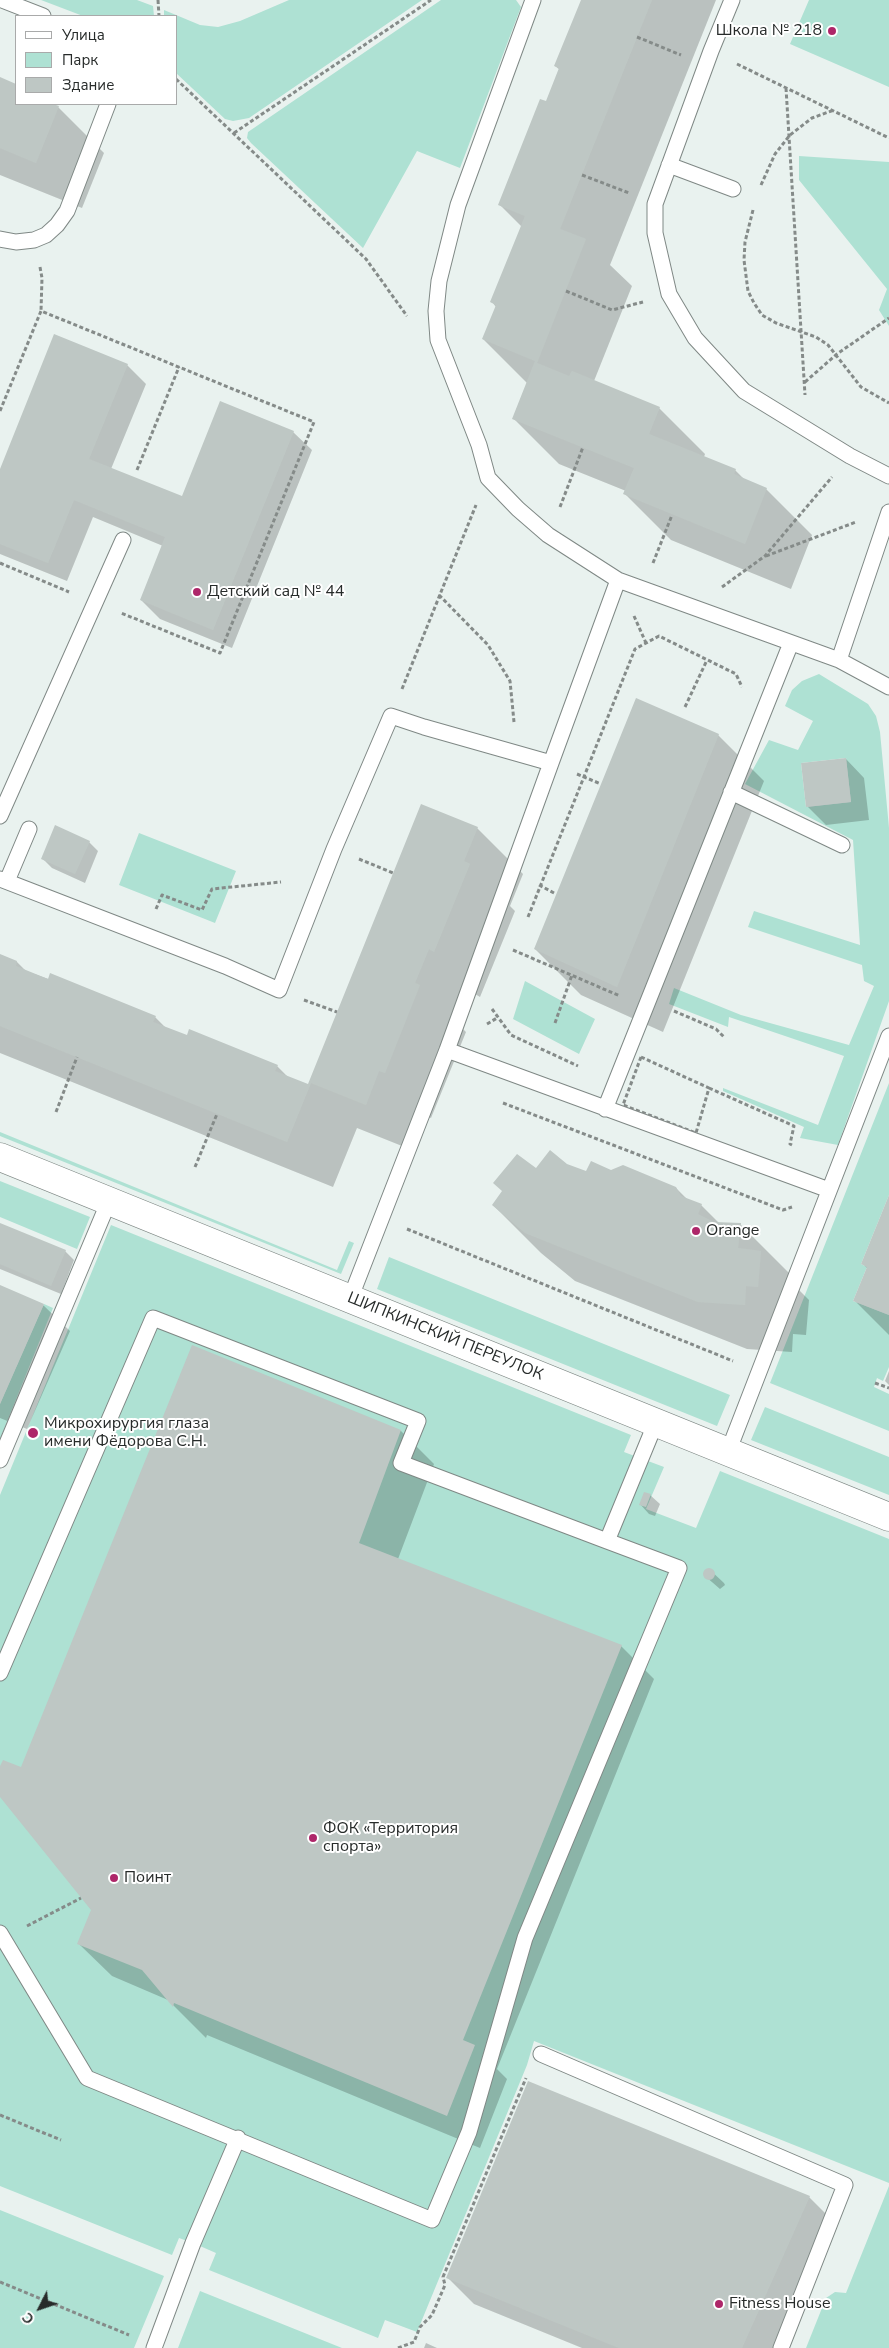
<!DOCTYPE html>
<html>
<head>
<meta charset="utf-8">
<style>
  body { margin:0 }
  #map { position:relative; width:889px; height:2348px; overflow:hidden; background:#e9f2ef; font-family:"Nunito Sans",sans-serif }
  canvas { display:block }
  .legend { position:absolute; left:15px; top:15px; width:162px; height:90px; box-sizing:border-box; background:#fff; border:1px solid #a9aaaa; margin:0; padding:6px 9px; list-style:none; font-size:15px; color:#272b2a }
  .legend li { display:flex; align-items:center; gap:10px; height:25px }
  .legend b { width:25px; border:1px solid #a9aaaa }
  .north { position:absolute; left:15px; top:2283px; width:50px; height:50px; -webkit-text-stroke:4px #fff; paint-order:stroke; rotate:229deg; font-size:14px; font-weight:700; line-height:20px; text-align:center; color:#272b2a }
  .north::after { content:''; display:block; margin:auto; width:18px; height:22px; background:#272b2a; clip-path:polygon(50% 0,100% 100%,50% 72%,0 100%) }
</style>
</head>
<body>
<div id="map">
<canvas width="889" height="2348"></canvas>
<ul class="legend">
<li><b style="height:6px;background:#fff"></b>Улица</li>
<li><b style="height:14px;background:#aee1d3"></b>Парк</li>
<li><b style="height:14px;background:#bec7c4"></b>Здание</li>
</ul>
<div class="north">С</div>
</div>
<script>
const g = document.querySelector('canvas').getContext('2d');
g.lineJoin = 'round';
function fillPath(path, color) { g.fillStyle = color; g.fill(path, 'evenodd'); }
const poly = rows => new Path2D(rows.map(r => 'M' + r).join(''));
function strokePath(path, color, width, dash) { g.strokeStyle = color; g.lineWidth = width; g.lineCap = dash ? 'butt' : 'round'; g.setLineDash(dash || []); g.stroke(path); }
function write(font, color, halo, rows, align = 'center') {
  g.font = font + ' "Nunito Sans",sans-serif'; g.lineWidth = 4; g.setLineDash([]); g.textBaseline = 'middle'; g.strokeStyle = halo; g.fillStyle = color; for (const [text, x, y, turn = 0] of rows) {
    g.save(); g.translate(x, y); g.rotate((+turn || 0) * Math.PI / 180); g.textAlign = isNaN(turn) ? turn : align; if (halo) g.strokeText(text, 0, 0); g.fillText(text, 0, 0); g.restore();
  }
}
fillPath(poly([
  [41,0,137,0,153,6,154,16,83,16],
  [289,0,422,0,249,118,233,121,225,119,176,73,176,16,164,16,164,10,200,25,218,27,240,21],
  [441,0,516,0,521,7,460,168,417,151,363,248,251,143,247,138,248,132],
  [809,0,889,0,889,87,790,44],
  [799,156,889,162,889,326,879,310,887,289,799,180],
  [819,674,868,704,876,716,880,732,889,828,889,1001,838,1145,800,1138,804,1127,723,1091,723,1088,818,1125,844,1056,729,1017,728,1027,669,1004,674,988,741,1015,849,1045,874,986,864,981,862,965,748,927,754,911,860,945,853,840,745,784,769,740,798,750,813,721,785,706,792,690,802,681],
  [846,758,851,802,806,807,801,763],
  [139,833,236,871,215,923,119,885],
  [525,981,595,1019,579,1054,513,1019],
  [889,1083,889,1195,861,1264,867,1267,853,1301,889,1315,889,1367,883,1381,877,1378,874,1387,889,1394,889,1431,770,1383],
  [0,1132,337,1270,349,1241,354,1243,341,1274,0,1136],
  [0,1181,90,1217,77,1249,0,1217],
  [111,1225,631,1435,624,1452,664,1467,646,1509,696,1528,720,1471,889,1539,889,2183,534,2041,527,2065,417,2332,385,2320,378,2338,209,2270,216,2253,193,2243,179,2238,172,2255,0,2186,0,1495],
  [389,1257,730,1395,717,1426,377,1289],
  [44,1304,53,1308,0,1439,0,1404],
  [765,1407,889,1457,889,1495,751,1440],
  [889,2186,889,2348,806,2348,826,2298,835,2292,846,2293],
  [0,2210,164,2276,134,2348,0,2348],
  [200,2291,342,2348,178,2348]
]), '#aee1d3');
fillPath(poly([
  [582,0,716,0,610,265,632,286,594,381,659,408,705,454,704,457,735,470,746,481,766,489,812,535,791,589,671,540,625,494,626,491,559,464,513,418,527,383,483,339,496,307,492,302,522,227,499,204,547,103,560,70,555,66],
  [0,78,16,85,16,104,50,104,58,107,104,153,82,208,0,175],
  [127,365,146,384,111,469,183,498,293,432,312,450,232,648,160,619,141,600,163,546,93,517,67,581,0,554,0,472],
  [718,735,764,781,663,1032,581,995,535,949],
  [846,759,864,778,869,820,826,825,807,806],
  [477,828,523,874,510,906,515,911,480,997,475,994,461,1027,466,1032,431,1118,426,1116,412,1150,357,1128,333,1187,0,1053,0,955,17,962,26,971,155,1017,167,1029,277,1066,289,1078,308,1086],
  [89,842,98,851,85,883,52,868,42,858],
  [566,1165,587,1173,611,1172,676,1188,688,1200,701,1205,719,1223,740,1224,789,1273,788,1279,809,1300,806,1335,793,1334,792,1352,747,1349,575,1281,541,1253,493,1205,536,1170],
  [889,1198,889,1335,855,1301,868,1269,863,1264],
  [0,1228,65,1251,74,1260,61,1294,0,1269],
  [0,1286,43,1305,70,1331,27,1429,0,1418],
  [192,1347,401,1431,434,1464,398,1559,621,1646,654,1679,497,2069,507,2079,480,2148,207,2035,206,2038,168,2000,112,1976,79,1944,92,1910,0,1795,0,1770,22,1769],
  [889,1371,889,1385,885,1381],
  [650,1495,660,1504,655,1516,649,1514,640,1504],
  [709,1569,724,1583,725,1585,720,1589,705,1576,704,1573],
  [809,2197,836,2224,781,2348,582,2348,474,2304,448,2278],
  [426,2343,437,2348,424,2348]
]), '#0003');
fillPath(poly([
  [581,0,652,0,560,229,586,239,537,363,569,376,572,371,660,407,649,434,736,469,734,474,767,488,745,544,623,494,634,468,512,419,535,361,482,339,496,305,490,302,525,216,498,205,540,99,546,101,559,68,554,66],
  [0,77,16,84,16,104,53,104,59,106,36,163,0,148],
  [54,334,128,364,89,459,182,496,220,401,294,431,213,630,140,600,165,537,74,500,48,563,0,544,0,469],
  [636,698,719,734,617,987,534,949],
  [846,758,851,802,806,807,801,763],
  [421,804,478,827,464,861,470,864,434,952,429,949,415,983,420,985,385,1073,379,1071,366,1105,311,1083,287,1142,0,1026,0,954,17,961,16,966,48,979,50,973,156,1016,153,1022,187,1035,189,1029,278,1065,275,1071,308,1084],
  [55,825,90,841,75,874,41,859],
  [550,1150,567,1164,586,1171,591,1161,611,1170,623,1165,676,1187,681,1196,702,1204,698,1214,714,1222,741,1223,738,1248,761,1251,758,1287,746,1286,745,1305,698,1302,525,1233,492,1205,502,1191,493,1183,517,1154,536,1168],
  [889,1195,889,1315,853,1301,867,1267,861,1264],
  [0,1223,66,1250,51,1286,0,1264],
  [0,1285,44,1304,0,1404],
  [192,1345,401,1430,359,1543,622,1645,463,2040,475,2045,447,2116,174,2003,173,2007,142,1970,77,1944,91,1910,0,1797,0,1766,3,1760,21,1767],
  [644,1492,651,1494,646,1507,639,1505],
  '703 1574a6 6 0 1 1 12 0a6 6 0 1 1-12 0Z',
  [528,2081,810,2196,742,2348,619,2348,446,2278]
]), '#bec7c4');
const lane = poly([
  [2,0,43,16],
  [533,0,458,205,439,281,436,311,438,340,479,445,488,478,518,509,548,535,618,580],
  [732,0,711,51,655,204,655,233,669,294,695,338,744,391,850,456,889,476],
  [669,165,733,189],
  [0,239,16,242,34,240,46,235,57,225,67,211,108,104],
  [839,660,889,512],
  [551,763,618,580,839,660,889,687],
  [731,792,842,845],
  [0,816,123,540],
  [0,879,225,966,279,990,334,849,391,716,424,727,551,763,447,1050,350,1299],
  [7,881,29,829],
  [447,1050,829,1190],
  [605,1109,791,643],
  [728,1452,889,1036],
  [0,1460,109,1201],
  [0,1673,153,1318,418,1421,401,1463,607,1541],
  [0,1933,87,2078,432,2220,469,2132,525,1938,679,1568,607,1541,656,1422],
  [541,2054,845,2185,781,2348],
  [154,2348,193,2243,238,2138]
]);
const street = poly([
  [0,1157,889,1517]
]);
strokePath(lane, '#7f8885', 17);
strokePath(street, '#7f8885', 29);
strokePath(poly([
  [158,0,159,16],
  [637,37,681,55],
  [737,64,889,138],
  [176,79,366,259,407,316],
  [786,88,805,395],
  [234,133,431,0],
  [582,175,629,193],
  [761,185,775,154,790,135,812,118,834,110],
  [753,210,745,242,744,260,748,291,754,303,762,315,776,323,816,337,828,345,861,387,889,403],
  [40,267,42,278,41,311],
  [566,291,612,310,643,302],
  [805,382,837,354,889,318],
  [0,411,41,311,314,422,220,653,121,613],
  [137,470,179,367],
  [560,507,583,447],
  [766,556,856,522],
  [0,563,69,592],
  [653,563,672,515],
  [722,587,765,556,832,477],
  [439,595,488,645,510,681,514,722],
  [634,616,646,643],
  [402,689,476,505],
  [685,707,707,660],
  [577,774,601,784],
  [359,859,393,873],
  [539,885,556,894],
  [156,909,162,895,202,910,212,889,281,882],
  [528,917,635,649,659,636,736,674,742,687],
  [513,950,620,996],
  [304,1000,337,1012],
  [492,1009,511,1035,578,1066],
  [674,1011,716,1029,724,1037],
  [555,1023,572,975],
  [487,1024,497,1018],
  [641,1057,709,1088,696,1133,623,1105,641,1057],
  [709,1088,794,1126,790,1144,792,1145],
  [503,1103,783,1210,792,1207],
  [56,1112,77,1057],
  [195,1167,217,1114],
  [407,1229,733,1361],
  [875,1383,889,1388],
  [27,1926,81,1898],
  [0,2115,61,2140],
  [0,2282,129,2335],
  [398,2348,414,2342,420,2327,432,2315,445,2285,443,2277,526,2078]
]), '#858b89', 3, [4, 2.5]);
strokePath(lane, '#fff', 15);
strokePath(street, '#fff', 28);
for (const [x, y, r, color] of [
  [832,31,5,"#ae2669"],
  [197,592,5,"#ae2669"],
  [696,1231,5,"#ae2669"],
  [33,1433,6,"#ae2669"],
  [313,1838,5,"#ae2669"],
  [114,1878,5,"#ae2669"],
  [719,2304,5,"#ae2669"]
]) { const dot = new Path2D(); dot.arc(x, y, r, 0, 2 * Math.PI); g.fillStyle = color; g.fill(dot); strokePath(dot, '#fff', 2); }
write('16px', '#272b2a', '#fff', [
  ["Школа № 218",822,31,"right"],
  ["Детский сад № 44",207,592],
  ["Orange",706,1231],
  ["Микрохирургия глаза",44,1424],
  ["имени Фёдорова С.Н.",44,1442],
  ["ФОК «Территория",323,1829],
  ["спорта»",323,1847],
  ["Поинт",124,1878],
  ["Fitness House",729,2304]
], 'left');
write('16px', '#272b2a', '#fff', [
  ["ШИПКИНСКИЙ ПЕРЕУЛОК",445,1337,22]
]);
</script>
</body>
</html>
